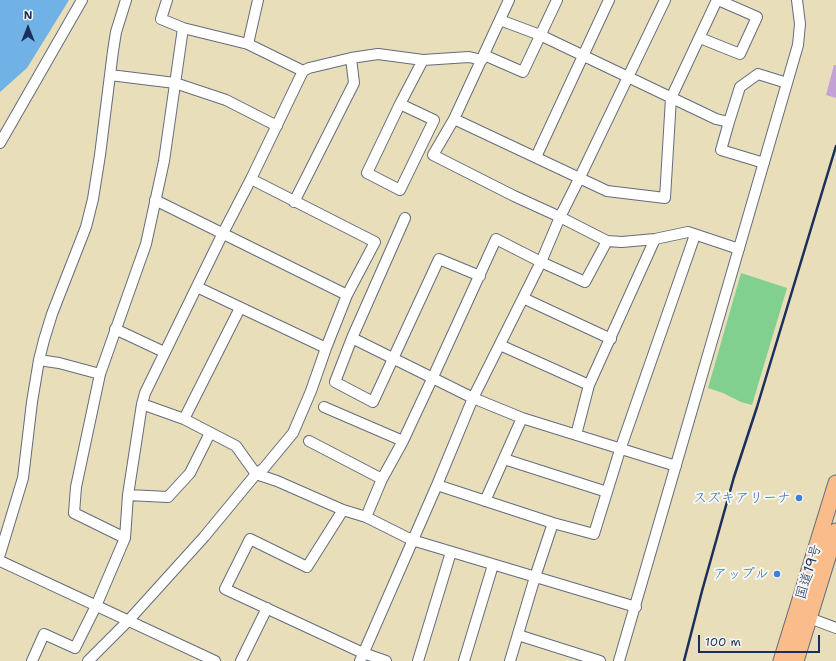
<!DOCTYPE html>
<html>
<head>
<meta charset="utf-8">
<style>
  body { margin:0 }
  #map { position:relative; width:836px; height:661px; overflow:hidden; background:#e8deb9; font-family:"Shantell Sans",sans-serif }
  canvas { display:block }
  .north { position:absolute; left:8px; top:8px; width:40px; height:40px; -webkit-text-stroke:3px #f6f6f2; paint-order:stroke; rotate:0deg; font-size:11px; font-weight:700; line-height:16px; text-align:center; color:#1b2f5e }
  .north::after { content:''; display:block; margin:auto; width:14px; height:18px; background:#1b2f5e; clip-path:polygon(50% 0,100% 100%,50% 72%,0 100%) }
  .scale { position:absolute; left:698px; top:635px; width:122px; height:18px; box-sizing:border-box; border:2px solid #1b2f5e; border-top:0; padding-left:5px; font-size:12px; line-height:14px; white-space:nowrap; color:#1b2f5e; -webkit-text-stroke:3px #f6f6f2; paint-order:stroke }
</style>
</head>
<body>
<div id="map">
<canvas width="836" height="661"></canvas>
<div class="north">N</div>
<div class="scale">100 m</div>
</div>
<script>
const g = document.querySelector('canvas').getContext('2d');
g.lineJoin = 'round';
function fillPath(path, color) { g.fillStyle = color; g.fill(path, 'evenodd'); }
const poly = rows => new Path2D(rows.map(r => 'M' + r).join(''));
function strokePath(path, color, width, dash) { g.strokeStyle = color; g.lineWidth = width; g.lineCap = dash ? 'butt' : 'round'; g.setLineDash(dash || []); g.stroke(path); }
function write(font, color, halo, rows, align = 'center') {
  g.font = font + ' "Shantell Sans","Klee One",sans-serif'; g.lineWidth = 4; g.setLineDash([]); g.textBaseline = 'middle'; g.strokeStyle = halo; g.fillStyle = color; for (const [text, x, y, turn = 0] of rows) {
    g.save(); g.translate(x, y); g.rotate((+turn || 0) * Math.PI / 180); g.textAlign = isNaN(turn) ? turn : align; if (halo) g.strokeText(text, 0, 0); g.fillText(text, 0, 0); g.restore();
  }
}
fillPath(poly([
  [741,273,787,288,752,405,741,402,723,393,708,388]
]), '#82d08f');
fillPath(poly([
  [0,0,69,0,27,68,0,92]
]), '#70b2e5');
fillPath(poly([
  [834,65,836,65,836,98,826,95]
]), '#c3a2d8');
const minor = poly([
  [167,0,161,19,183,28,248,44,303,71],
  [509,0,454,119,433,155,514,196,560,217,607,241,622,242,655,239,688,232,739,249],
  [500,20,540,35,716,119,729,122],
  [700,38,740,54,757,17,718,0],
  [248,44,258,0],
  [484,55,523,72,557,0],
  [110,75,175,83,226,100,277,126],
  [400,104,434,120,400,190,367,173,400,104,423,60],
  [454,119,607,191,665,198,671,98,717,0],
  [0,143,82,0],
  [536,157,609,0],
  [764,163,721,150,729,122,740,87,758,74,787,83],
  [155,200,347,295],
  [294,202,354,83,351,58],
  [405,218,352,338,335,382,373,402,439,259,480,276],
  [197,287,326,348],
  [523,298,611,339],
  [115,329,164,352],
  [352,338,473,398,522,418,676,466],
  [500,345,589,385],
  [39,360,59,363,100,374],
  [142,404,184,419,236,446,256,474,277,481,343,510,366,517,412,540,636,607],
  [324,407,403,441],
  [184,419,240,308],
  [576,435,589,385,655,239],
  [309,441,382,479],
  [504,459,607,492],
  [437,485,553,523,594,534,620,450,695,235],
  [128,495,168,497,190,473,210,433],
  [485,501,522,418],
  [343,510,307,567,250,539,225,589,363,653,386,661],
  [366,517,382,479,403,441,433,377,496,239,541,262,585,282,607,241],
  [125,538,74,513,76,487,100,374,146,244,164,161,183,28],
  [0,554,23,478,32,402,39,360,44,340,52,314,86,227,93,199,100,155,113,51,116,32,126,0],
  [0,561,215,661],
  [804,616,836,628],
  [518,635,600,661],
  [32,661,44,634,75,648,96,606,125,538,128,495,142,404,145,393,223,233,251,179,303,71,309,68,351,58,378,54,423,60,469,57,482,60],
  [88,661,128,621,204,537,256,474,264,468,293,433,311,391,326,348,347,295,375,242,251,179],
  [241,661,267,608],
  [360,661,437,485,473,398,541,262,560,217,580,177,665,0],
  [418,661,451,552],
  [464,661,493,565],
  [510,661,535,577,553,523],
  [619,661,787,83,798,45,800,24,797,0]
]);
const highway = poly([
  [781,661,836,483],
  [796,661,836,531]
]);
strokePath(minor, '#636c7e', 12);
strokePath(highway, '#636c7e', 17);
strokePath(minor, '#fff', 10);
strokePath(highway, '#f9bc8a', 15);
strokePath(poly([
  [684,661,702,591,734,477,757,407,836,146]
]), '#1b2f5e', 2.5);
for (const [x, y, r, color] of [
  [799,498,4,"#3f7fe0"],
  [777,574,4,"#3f7fe0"]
]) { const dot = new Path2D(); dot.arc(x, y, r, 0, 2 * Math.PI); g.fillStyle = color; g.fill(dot); strokePath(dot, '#f6f6f2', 1.5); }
write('14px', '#366cbe', '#f6f6f2', [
  ["スズキアリーナ",791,498],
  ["アップル",769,574]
], 'right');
write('14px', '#1b2f5e', '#f6f6f2', [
  ["国道19号",809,572,-73]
]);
</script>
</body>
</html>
